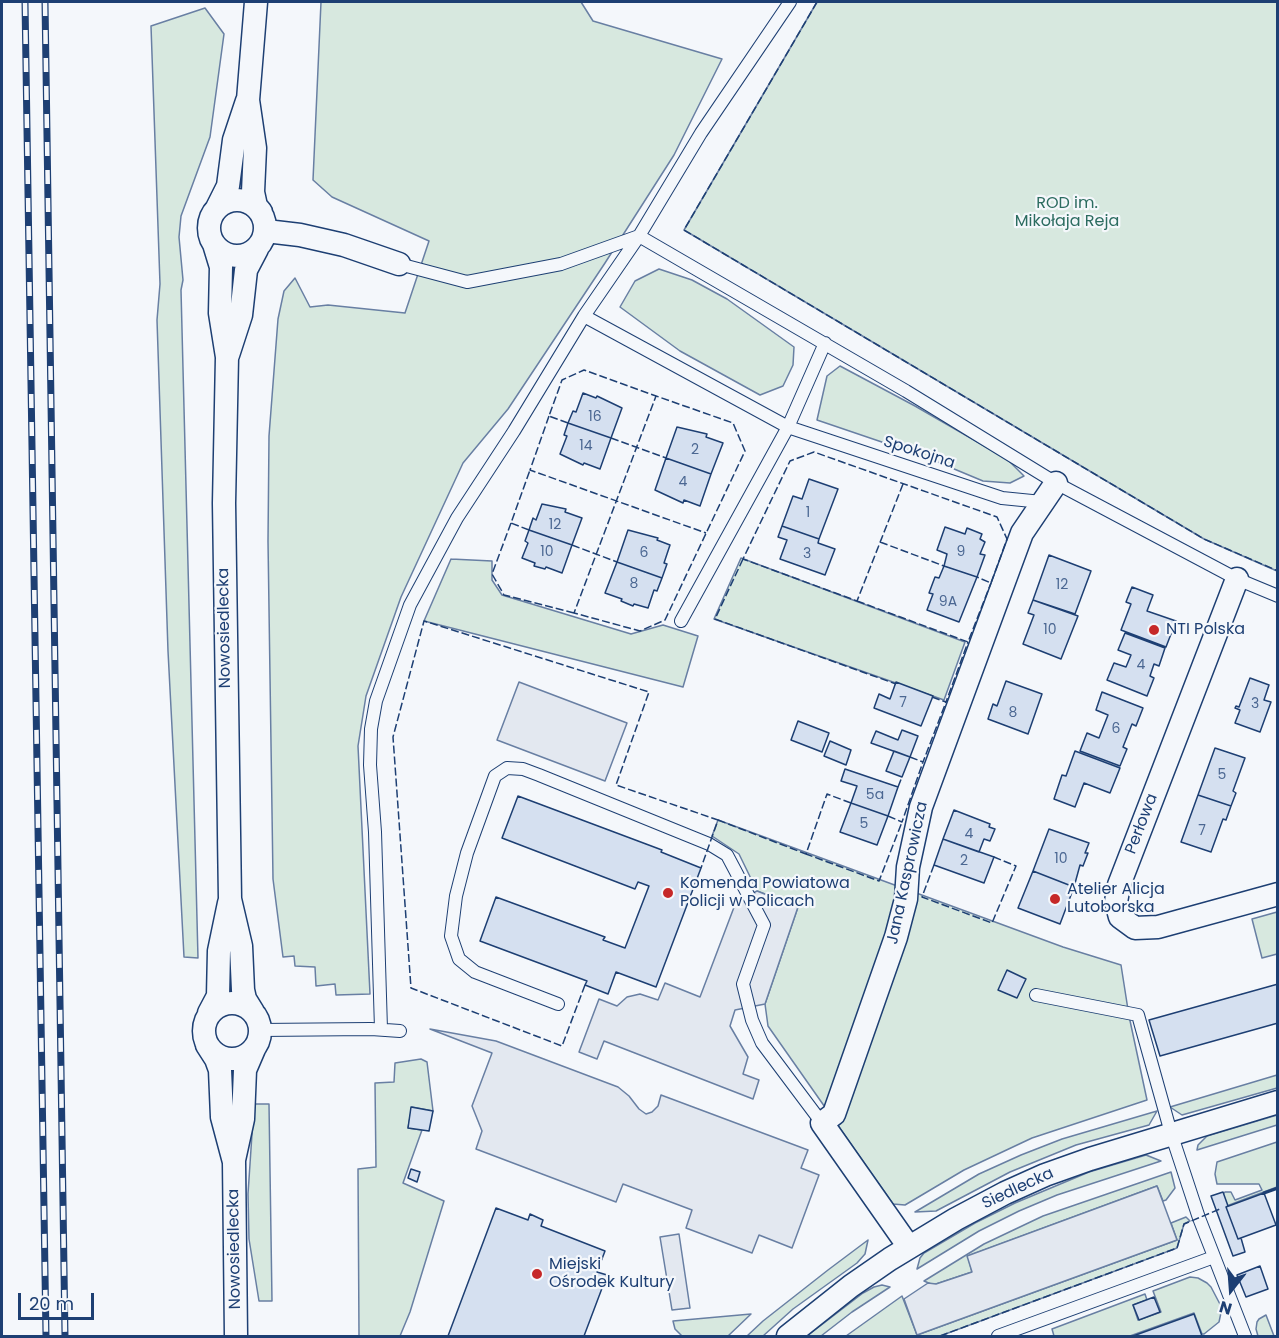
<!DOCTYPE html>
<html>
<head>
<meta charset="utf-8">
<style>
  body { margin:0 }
  #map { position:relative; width:1279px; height:1338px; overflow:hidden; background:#f4f7fb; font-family:Poppins,sans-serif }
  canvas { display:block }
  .frame { position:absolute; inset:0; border:3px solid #1d3f73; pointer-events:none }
  .north { position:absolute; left:1201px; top:1260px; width:60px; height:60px; -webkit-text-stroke:4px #f4f7fb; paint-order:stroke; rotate:197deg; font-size:16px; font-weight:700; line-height:24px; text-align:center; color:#1d3f73 }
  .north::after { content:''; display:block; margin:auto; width:21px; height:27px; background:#1d3f73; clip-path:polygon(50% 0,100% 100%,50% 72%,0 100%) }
  .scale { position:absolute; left:18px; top:1293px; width:76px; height:27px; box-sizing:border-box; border:3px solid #1d3f73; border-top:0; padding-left:8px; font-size:18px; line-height:21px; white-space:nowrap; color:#1d3f73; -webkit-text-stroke:4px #f4f7fb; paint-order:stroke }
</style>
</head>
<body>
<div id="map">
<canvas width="1279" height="1338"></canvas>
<div class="frame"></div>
<div class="north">N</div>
<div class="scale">20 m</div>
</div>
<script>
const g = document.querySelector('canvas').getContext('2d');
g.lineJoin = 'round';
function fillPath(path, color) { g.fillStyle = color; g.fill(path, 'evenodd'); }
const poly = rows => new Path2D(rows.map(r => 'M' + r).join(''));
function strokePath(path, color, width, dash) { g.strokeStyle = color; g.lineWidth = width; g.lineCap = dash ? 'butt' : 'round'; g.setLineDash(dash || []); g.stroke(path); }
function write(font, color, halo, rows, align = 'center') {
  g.font = font + ' Poppins,sans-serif'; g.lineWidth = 4.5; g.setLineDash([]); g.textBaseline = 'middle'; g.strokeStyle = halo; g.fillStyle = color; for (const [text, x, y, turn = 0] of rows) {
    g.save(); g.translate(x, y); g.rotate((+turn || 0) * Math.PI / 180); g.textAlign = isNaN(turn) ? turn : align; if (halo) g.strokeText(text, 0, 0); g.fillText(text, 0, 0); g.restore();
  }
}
const green = poly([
  [321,2,581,2,593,21,722,59,674,155,605,263,508,409,463,463,401,597,366,696,358,746,370,994,336,995,335,984,316,986,315,967,295,966,294,956,283,957,273,879,268,541,269,436,278,319,284,291,295,278,310,307,328,305,405,313,429,241,332,197,313,180,321,2],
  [817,2,1277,2,1277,571,1204,539,684,230,817,2],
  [205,8,224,34,210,137,181,216,179,237,183,280,181,290,198,958,184,957,168,651,157,320,160,284,151,26,205,8],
  [659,269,692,280,727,299,794,347,793,365,783,386,760,395,680,351,620,307,635,281,659,269],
  [840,366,915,406,1007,459,1024,476,1010,483,983,481,923,456,817,420,827,376,840,366],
  [741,558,965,642,944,700,714,619,741,558],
  [451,559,492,561,492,580,502,595,631,634,663,625,698,636,683,687,424,621,451,559],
  [718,820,1063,947,1121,965,1129,1016,1147,1100,1032,1138,964,1170,905,1205,893,1204,768,1026,765,1004,798,907,757,891,739,854,712,836,718,820],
  [1277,912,1277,954,1262,958,1252,919,1277,912],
  [421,1059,427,1062,433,1111,412,1107,408,1128,422,1130,403,1183,444,1201,410,1312,400,1336,359,1336,358,1169,376,1167,375,1083,394,1082,395,1063,421,1059],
  [1277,1075,1277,1088,1182,1115,1170,1107,1277,1075],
  [254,1104,269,1104,272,1301,259,1301,249,1239,248,1194,254,1104],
  [1157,1111,1149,1125,1076,1145,1010,1172,936,1211,915,1212,979,1174,1021,1155,1062,1139,1157,1111],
  [1277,1115,1277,1125,1197,1150,1198,1145,1207,1136,1277,1115],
  [1277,1142,1277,1187,1224,1207,1223,1194,1225,1192,1231,1192,1235,1200,1262,1190,1259,1184,1217,1184,1215,1174,1217,1162,1277,1142],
  [1146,1155,1161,1161,1057,1195,1019,1211,979,1231,917,1269,920,1258,924,1253,975,1223,1015,1203,1089,1172,1146,1155],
  [1171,1172,1175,1188,1166,1200,1163,1201,1157,1186,968,1256,972,1272,936,1284,931,1284,924,1281,984,1244,1043,1216,1171,1172],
  [1186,1217,1190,1221,1184,1224,1177,1248,940,1336,846,1336,902,1296,917,1335,1177,1240,1171,1223,1186,1217],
  [868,1240,865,1254,857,1263,793,1309,763,1336,747,1336,763,1321,828,1270,868,1240],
  [1190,1277,1198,1278,1207,1283,1211,1287,1222,1308,1219,1322,1204,1334,1202,1334,1194,1313,1130,1336,1054,1336,1052,1329,1145,1294,1147,1300,1133,1305,1138,1320,1161,1312,1153,1291,1190,1277],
  [882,1285,890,1287,852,1312,821,1336,807,1336,863,1293,874,1287,882,1285],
  [751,1314,728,1336,682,1336,675,1329,673,1321,751,1314],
  [1266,1315,1274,1336,1258,1336,1256,1329,1257,1322,1259,1319,1266,1315]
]);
fillPath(green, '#d7e8df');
strokePath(green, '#687fa3', 1.5);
const parking = poly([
  [519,682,627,723,605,781,497,740,519,682],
  [757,891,798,907,765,1004,735,1010,730,1026,748,1057,743,1074,759,1080,753,1099,604,1041,597,1059,579,1052,599,999,617,1006,627,997,640,994,658,1000,665,983,700,997,736,902,757,891],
  [430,1029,496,1041,618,1087,629,1096,639,1109,646,1114,652,1112,658,1106,661,1095,808,1150,801,1168,819,1175,792,1248,759,1235,752,1253,686,1228,692,1210,623,1184,616,1202,476,1149,482,1131,472,1106,492,1053,430,1029],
  [1157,1186,1177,1240,917,1335,904,1299,928,1283,936,1284,972,1272,967,1256,1157,1186],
  [679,1234,690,1308,672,1310,660,1237,679,1234]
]);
fillPath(parking, '#e3e8f0');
strokePath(parking, '#687fa3', 1.5);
const building = poly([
  [583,393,596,398,597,396,622,408,611,438,568,423,573,411,576,412,583,393],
  [568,423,611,438,600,469,584,463,583,465,560,454,567,436,564,435,568,423],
  [677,427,707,434,706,437,723,443,711,474,666,458,677,427],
  [666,458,711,474,700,506,684,500,683,503,655,490,666,458],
  [809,479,838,489,819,539,782,526,793,496,802,499,809,479],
  [542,504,566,509,565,512,582,518,572,545,529,530,533,518,536,520,542,504],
  [782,526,819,539,818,543,835,549,825,575,780,559,787,540,778,537,782,526],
  [945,527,965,534,967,528,982,534,980,539,985,542,980,554,985,555,977,577,944,566,947,554,937,550,945,527],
  [529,530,572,545,562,573,546,567,545,569,534,566,535,563,522,558,528,543,525,541,529,530],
  [628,530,658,538,657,540,670,545,664,563,667,564,662,578,617,562,628,530],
  [1049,555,1091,571,1075,614,1033,600,1049,555],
  [617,562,662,578,657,591,654,590,648,608,634,604,633,606,621,601,622,599,605,593,617,562],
  [944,566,977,577,959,622,927,610,933,594,929,593,935,577,939,578,944,566],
  [1132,587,1153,595,1147,611,1176,621,1166,647,1121,630,1131,604,1126,602,1132,587],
  [1033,600,1078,616,1061,659,1023,644,1034,615,1028,613,1033,600],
  [1125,633,1165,648,1159,666,1154,664,1150,676,1154,678,1147,696,1107,680,1114,663,1126,667,1131,655,1118,650,1125,633],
  [1250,678,1269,685,1264,700,1271,702,1260,732,1235,723,1240,710,1235,708,1236,706,1239,707,1250,678],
  [1006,681,1042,694,1028,734,988,719,993,704,997,706,1006,681],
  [896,682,933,696,921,726,874,708,879,694,890,699,896,682],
  [1102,692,1143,708,1136,726,1132,724,1123,747,1127,749,1120,766,1080,751,1087,733,1099,738,1108,715,1096,710,1102,692],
  [798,721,829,733,822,752,791,740,798,721],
  [902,730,918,736,910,757,871,743,876,731,898,740,902,730],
  [830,741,851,750,846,765,824,756,830,741],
  [1215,748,1245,758,1233,791,1236,793,1231,806,1198,795,1215,748],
  [894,751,910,757,902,777,886,771,894,751],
  [1075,751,1120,768,1110,793,1084,783,1075,807,1054,799,1062,775,1066,776,1075,751],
  [845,769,898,787,888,816,851,803,857,786,841,781,845,769],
  [1198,795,1231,806,1226,820,1223,819,1211,852,1181,842,1198,795],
  [518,796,662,850,661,852,701,868,656,987,616,972,608,994,585,985,587,981,480,941,496,897,605,937,603,940,625,948,649,886,638,882,635,889,502,838,518,796],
  [851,803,888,816,877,845,840,832,851,803],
  [954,810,990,824,989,827,995,829,990,841,984,839,979,852,943,839,954,810],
  [1049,829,1089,843,1085,853,1088,853,1083,866,1080,865,1074,887,1033,871,1049,829],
  [943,839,994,857,984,883,934,865,943,839],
  [1033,871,1074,887,1060,924,1018,908,1033,871],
  [1007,970,1026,979,1017,998,998,990,1007,970],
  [1278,984,1278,1023,1160,1056,1149,1020,1278,984],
  [411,1107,433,1111,429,1131,408,1128,411,1107],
  [411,1169,420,1172,417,1182,408,1178,411,1169],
  [1223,1192,1228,1206,1226,1207,1238,1239,1241,1238,1245,1252,1233,1256,1211,1196,1223,1192],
  [1264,1193,1276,1225,1238,1239,1226,1207,1264,1193],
  [496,1208,528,1220,530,1214,543,1220,541,1226,605,1251,597,1272,607,1275,584,1336,448,1336,496,1208],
  [1260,1266,1268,1289,1246,1297,1237,1275,1260,1266],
  [1154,1297,1160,1312,1139,1320,1133,1305,1154,1297],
  [1194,1314,1202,1336,1133,1336,1194,1314]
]);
fillPath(building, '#d5e0f0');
strokePath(building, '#1d3f73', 1.5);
const service = poly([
  [399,264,467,282,561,264,639,236,906,391,1056,483,1237,579,1278,596],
  [584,316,788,427,1002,498,1042,502],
  [681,621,788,427,825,343],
  [1036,995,1138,1015,1171,1133,1199,1218,1245,1336],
  [558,1004,475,972,459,959,451,936,456,896,467,853,495,776,507,768,523,769,539,775,709,844,727,855,764,925,743,984,752,1020,762,1043,822,1123],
  [381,1029,375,832,370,765,371,729,376,701,410,605,457,518,514,431,584,316,639,236,701,133,790,2],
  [260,1030,371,1029,400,1031],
  [998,1336,1214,1257]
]);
const minor = poly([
  [256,2,248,100,255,148,253,192,256,206,261,212],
  '209 228a28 28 0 1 1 56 0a28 28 0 1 1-56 0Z',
  [217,208,228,186,234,140,247,101],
  [266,231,300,235,344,245,399,264],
  [214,244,221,267,220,313,227,357,224,503,230,899,241,946,243,990,245,999,253,1012],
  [228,355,241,315,246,270,257,249],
  [1237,579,1119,885,1116,902,1120,917,1135,928,1158,927,1278,894],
  '204 1031a28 28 0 1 1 56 0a28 28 0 1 1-56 0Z',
  [209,1013,218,996,219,951,229,903],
  [207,1045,216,1059,220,1070,222,1117,234,1162,236,1336],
  [234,1160,243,1119,245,1070,254,1049],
  [909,1247,822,1123,834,1114,896,937,906,899,908,867,921,807,1022,533,1056,483],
  [788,1336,851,1286,890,1259,956,1219,1005,1193,1045,1175,1090,1159,1278,1102]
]);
strokePath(service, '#1d3f73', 14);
strokePath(minor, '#1d3f73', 25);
strokePath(service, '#f4f7fb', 12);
strokePath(minor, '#f4f7fb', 22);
const rail = poly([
  [25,2,46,1336],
  [45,2,65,1336]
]);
strokePath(rail, '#1d3f73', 7);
strokePath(rail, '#f4f7fb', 4.5, [14]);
strokePath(poly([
  [817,2,684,230,1204,539,1278,571],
  [549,416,530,470,706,533],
  [568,423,549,416,562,380,584,370,656,396,733,423,745,451,665,620,640,631,574,613,656,396],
  [611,438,666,458],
  [903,484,857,601,743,559,790,461,814,452,997,517,1007,539,991,583,977,577],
  [511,523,492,574,504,595,574,613],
  [529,530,511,523,530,470],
  [880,542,944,566],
  [572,545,617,562],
  [743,559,715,619,896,684],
  [857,601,968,642,991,583],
  [932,697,946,702,968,642],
  [910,757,923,762,946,702],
  [898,787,902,777],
  [851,803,827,794,806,854,879,881,902,822],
  [888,816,902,822,923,762],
  [718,820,806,854],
  [934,865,922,897,992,923,1016,866,994,857],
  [585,985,562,1046,411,988,393,737,424,621,649,692,616,785,718,820,701,868],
  [940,1336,1177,1248,1184,1224,1220,1209]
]), '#1d3f73', 1.5, [8, 3]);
strokePath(poly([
  [1264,1193,1278,1188]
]), '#1d3f73', 3);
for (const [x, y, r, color] of [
  [1154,630,6,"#c62828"],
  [668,893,6,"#c62828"],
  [1055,899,6,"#c62828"],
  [537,1274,6,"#c62828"]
]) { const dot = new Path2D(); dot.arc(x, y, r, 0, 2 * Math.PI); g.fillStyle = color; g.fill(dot); strokePath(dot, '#f4f7fb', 2); }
write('14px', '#4b6792', null, [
  ["16",595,417],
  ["14",586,446],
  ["2",695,450],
  ["4",683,482],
  ["1",808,513],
  ["12",555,525],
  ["10",547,552],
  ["9",961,552],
  ["6",644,553],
  ["3",807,554],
  ["8",634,584],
  ["12",1062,585],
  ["9A",948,602],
  ["10",1050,630],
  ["4",1141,665],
  ["7",903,703],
  ["3",1255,704],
  ["8",1013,713],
  ["6",1116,729],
  ["5",1222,775],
  ["5a",875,795],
  ["5",864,824],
  ["7",1202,831],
  ["4",969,834],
  ["10",1061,859],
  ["2",964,861]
]);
write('16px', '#2c6c60', '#f4f7fb', [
  ["ROD im.",1067,204],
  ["Mikołaja Reja",1067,222]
]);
write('16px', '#1d3f73', '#f4f7fb', [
  ["Spokojna",919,453,18],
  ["Nowosiedlecka",225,628,-91],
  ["Perłowa",1142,824,-69],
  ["Jana Kasprowicza",908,873,-78],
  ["Siedlecka",1018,1189,-25],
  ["Nowosiedlecka",235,1249,-91]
]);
write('16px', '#1d3f73', '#f4f7fb', [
  ["NTI Polska",1166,630],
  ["Komenda Powiatowa",680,884],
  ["Policji w Policach",680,902],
  ["Atelier Alicja",1067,890],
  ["Lutoborska",1067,908],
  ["Miejski",549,1265],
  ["Ośrodek Kultury",549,1283]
], 'left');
</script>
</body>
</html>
